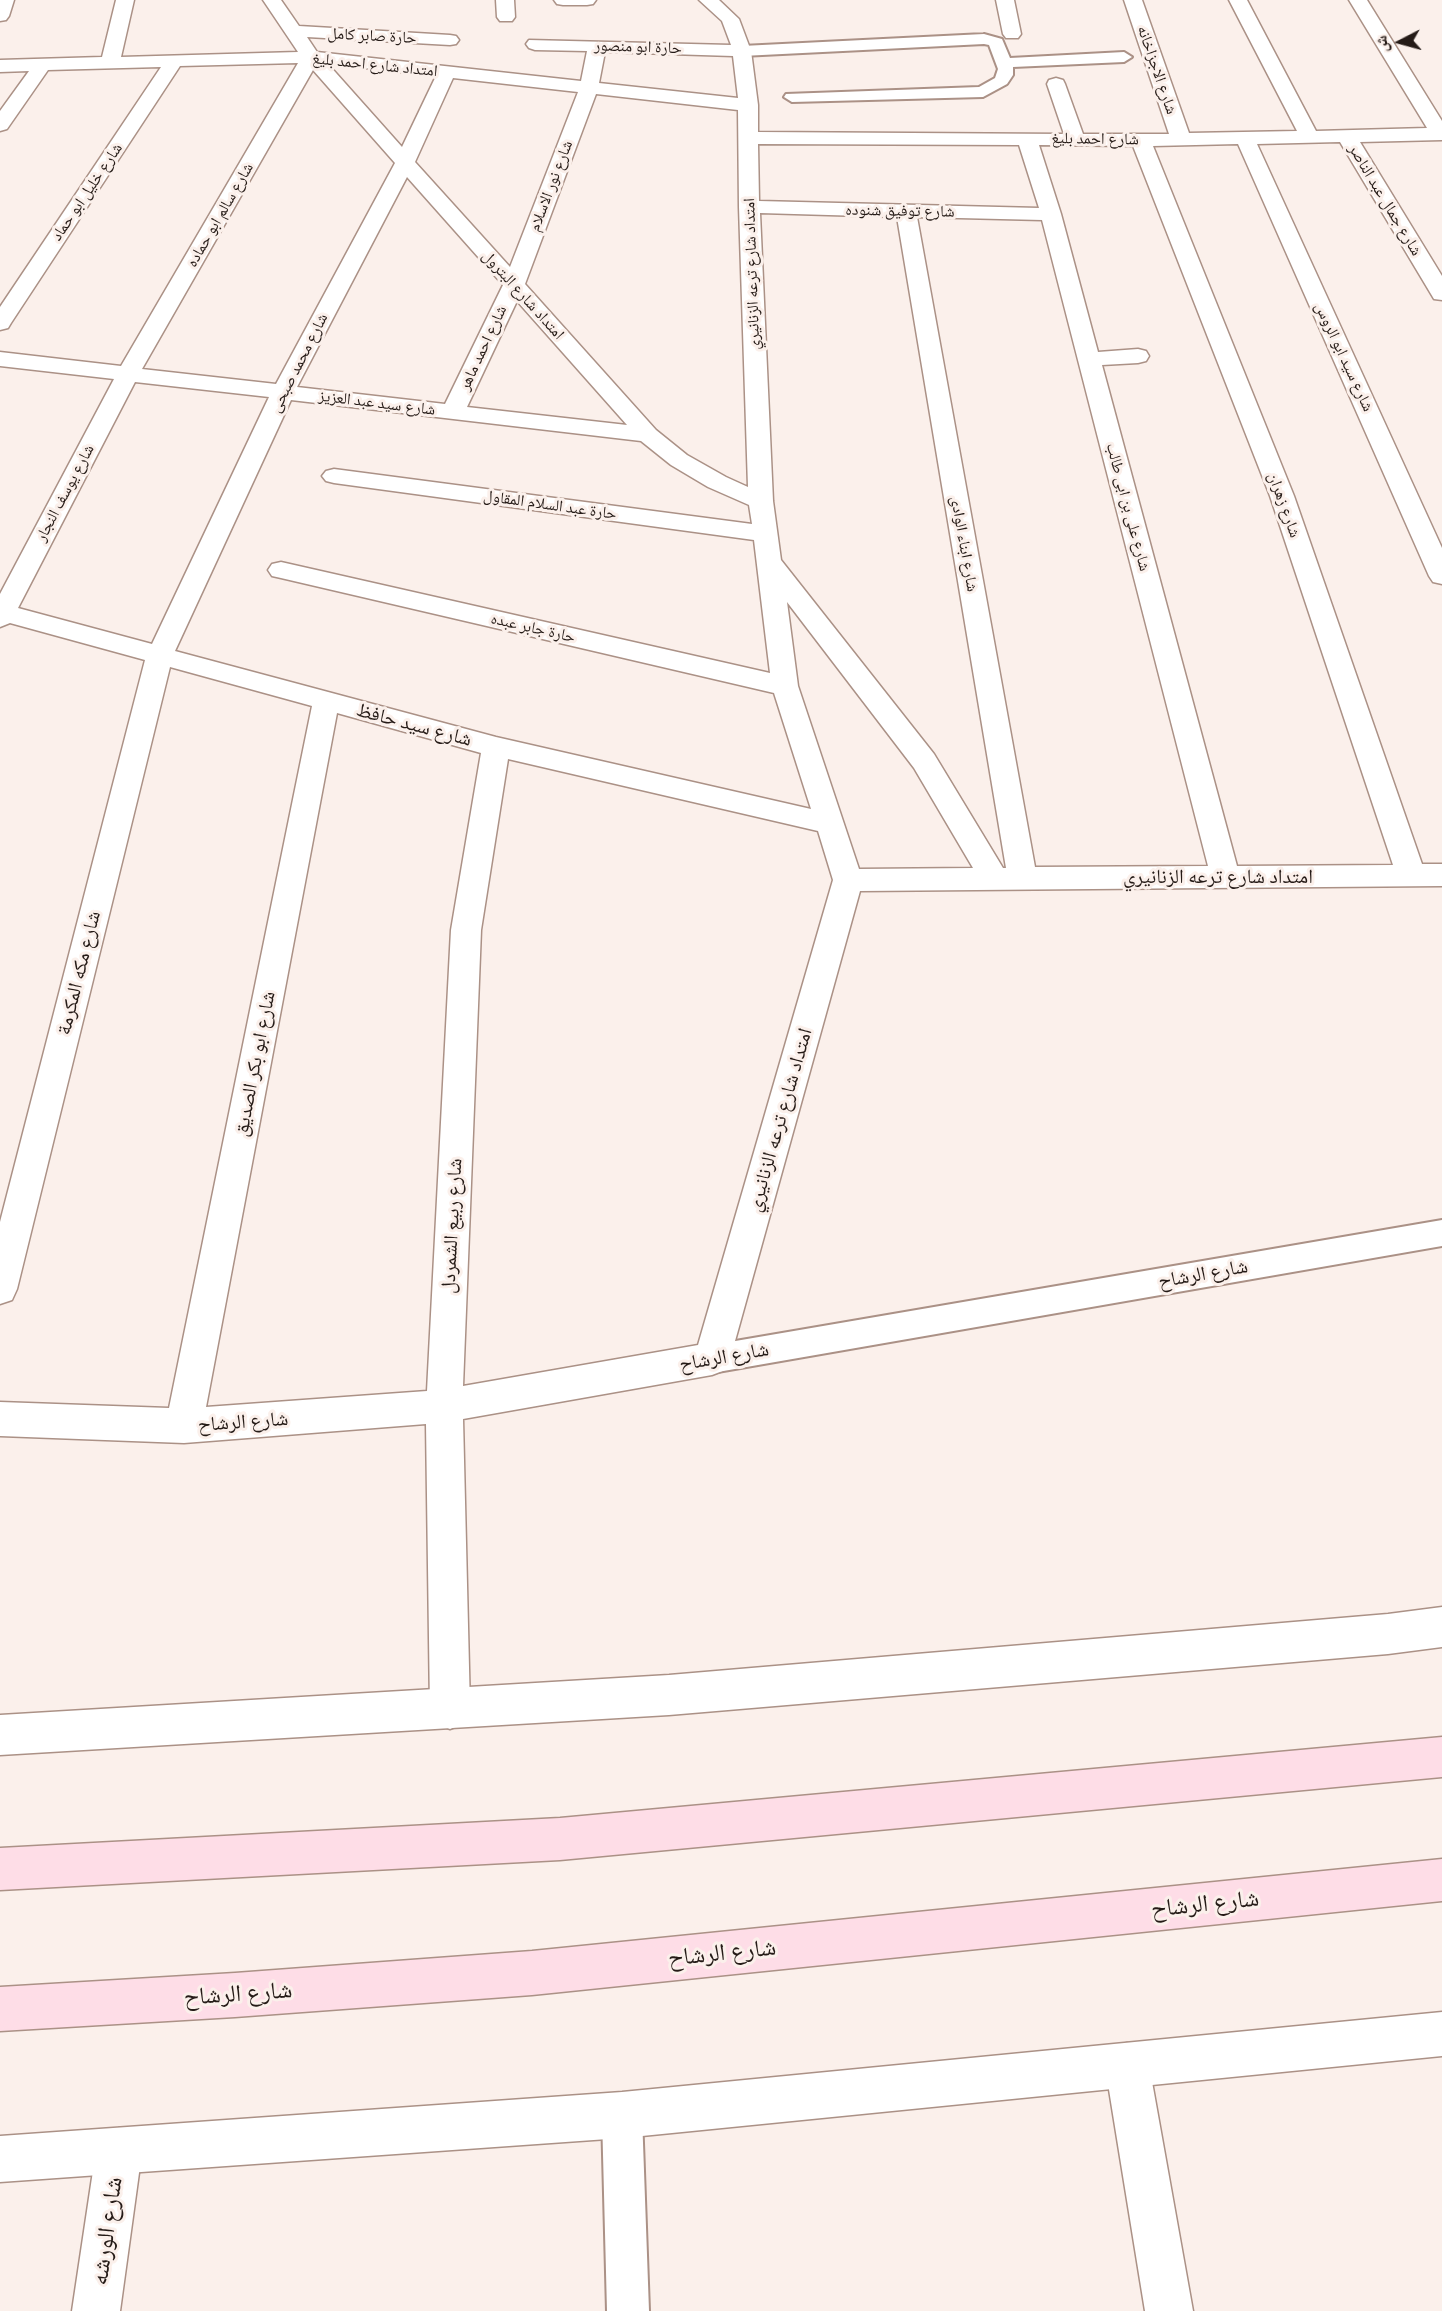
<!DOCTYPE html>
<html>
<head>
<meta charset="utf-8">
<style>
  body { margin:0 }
  #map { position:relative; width:1442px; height:2311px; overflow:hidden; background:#fbf0eb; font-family:Cabin,"Noto Naskh Arabic",sans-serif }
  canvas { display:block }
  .north { position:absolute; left:1370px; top:12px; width:60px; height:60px; -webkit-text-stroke:4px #fbf0eb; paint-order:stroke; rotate:264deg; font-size:16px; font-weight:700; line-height:24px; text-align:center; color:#251b17 }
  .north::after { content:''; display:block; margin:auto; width:21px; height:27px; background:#251b17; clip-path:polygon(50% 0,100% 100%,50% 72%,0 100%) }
</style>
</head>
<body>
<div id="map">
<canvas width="1442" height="2311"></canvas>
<div class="north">ش</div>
</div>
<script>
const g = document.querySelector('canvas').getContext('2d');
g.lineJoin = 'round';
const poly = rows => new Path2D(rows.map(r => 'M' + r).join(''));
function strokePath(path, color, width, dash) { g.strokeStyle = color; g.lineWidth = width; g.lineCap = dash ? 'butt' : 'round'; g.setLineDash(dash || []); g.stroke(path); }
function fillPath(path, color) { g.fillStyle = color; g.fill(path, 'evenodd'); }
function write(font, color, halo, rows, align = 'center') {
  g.font = font + ' Cabin,"Noto Naskh Arabic",sans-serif'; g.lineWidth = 6; g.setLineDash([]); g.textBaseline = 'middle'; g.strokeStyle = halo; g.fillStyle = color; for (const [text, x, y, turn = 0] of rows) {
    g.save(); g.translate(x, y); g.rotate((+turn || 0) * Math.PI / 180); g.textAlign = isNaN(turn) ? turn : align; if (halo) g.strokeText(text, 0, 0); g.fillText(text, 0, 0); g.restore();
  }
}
const service = poly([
  [984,34,1002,39,1010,58,1124,52,1132,57,1124,62,1013,67,1013,75,1007,84,983,97,792,102,784,97,786,94,979,87,995,78,998,69,989,45,984,44,742,56,734,51,742,46,984,34],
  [1442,1220,1442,1246,712,1373,701,1369,697,1359,701,1349,712,1345,1442,1220],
  [622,2095,636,2101,642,2115,649,2311,607,2311,602,2115,608,2101,622,2095]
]);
const minor = poly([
  [0,0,14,0,9,16,6,20,0,21,0,0],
  [116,0,134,0,121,57,298,52,263,0,281,0,299,26,450,35,456,36,459,40,456,44,450,45,307,37,317,52,581,81,587,51,535,50,529,48,526,44,529,40,731,45,722,21,699,0,719,0,739,19,751,51,758,105,758,132,1064,134,1047,84,1049,80,1056,78,1063,80,1065,84,1083,134,1169,134,1124,0,1142,0,1189,133,1297,131,1229,0,1247,0,1316,131,1427,128,1349,0,1367,0,1442,121,1442,140,1360,142,1442,276,1442,300,1434,299,1431,294,1340,142,1257,144,1442,548,1442,584,1433,582,1429,576,1238,144,1153,146,1294,496,1422,864,1442,864,1442,886,860,891,730,1359,725,1370,712,1375,463,1419,470,1709,464,1723,450,1729,436,1723,430,1709,426,1424,184,1443,0,1436,0,1402,169,1408,312,706,170,667,17,1289,12,1300,0,1304,0,1222,145,660,10,623,0,627,0,594,114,379,0,366,0,352,121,366,298,63,180,66,11,323,8,328,0,330,0,307,161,67,48,70,7,129,0,131,0,111,29,71,0,72,0,60,102,57,116,0],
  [605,52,733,56,738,98,599,83,605,52],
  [328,64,436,76,402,147,328,64],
  [313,70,395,163,276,384,142,369,313,70],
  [453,78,578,92,510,267,415,162,453,78],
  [596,94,738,110,739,207,748,487,726,477,687,455,656,430,525,284,596,94],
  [758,144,1019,145,1039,208,759,201,758,144],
  [1039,145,1133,146,1270,496,1393,865,1237,866,1102,365,1138,363,1146,361,1149,356,1146,351,1138,349,1098,352,1061,214,1039,145],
  [407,177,503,285,445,404,297,387,407,177],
  [760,213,897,217,1006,868,1003,868,934,754,781,560,773,501,760,213],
  [917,217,1042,220,1208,866,1035,867,917,217],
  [517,301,627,425,467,407,517,301],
  [135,382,269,397,152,644,18,608,135,382],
  [291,400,641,441,671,465,708,487,749,505,752,524,334,469,326,471,322,476,326,481,334,483,754,540,770,673,281,562,272,564,268,570,272,576,281,578,774,693,811,809,496,737,175,651,291,400],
  [787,602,914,768,973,868,859,869,798,686,787,602],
  [337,713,481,753,451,930,427,1391,206,1407,337,713],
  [508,759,818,831,833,880,698,1345,463,1386,481,930,508,759],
  [496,0,514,0,515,17,512,21,500,21,497,17,496,0],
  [554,0,596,0,593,4,587,5,563,5,557,4,554,0],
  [996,0,1014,0,1021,34,1018,38,1006,38,1003,34,996,0],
  [1127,2043,1143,2049,1149,2065,1193,2311,1145,2311,1105,2065,1111,2049,1127,2043],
  [119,2128,135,2135,142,2151,120,2311,72,2311,96,2151,103,2135,119,2128]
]);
const tertiary = poly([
  [1442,1607,1442,1647,1388,1654,669,1715,0,1755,0,1715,669,1675,1388,1614,1442,1607],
  [1442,2012,1442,2056,622,2138,0,2182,0,2136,622,2092,1442,2012]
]);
const secondary = poly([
  [1442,1737,1442,1777,560,1860,0,1890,0,1848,560,1818,1442,1737],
  [1442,1859,1442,1901,532,1995,235,2017,0,2031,0,1987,235,1973,532,1951,1442,1859]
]);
strokePath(service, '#ab9186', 4);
strokePath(minor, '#ab9186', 3);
strokePath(tertiary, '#ab9186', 3);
strokePath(secondary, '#ab9186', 3);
fillPath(service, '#fff');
fillPath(minor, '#fff');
fillPath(tertiary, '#fff');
fillPath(secondary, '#fedde7');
write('16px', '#251b17', '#fbf0eb', [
  ["حارة صابر كامل",372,36,3],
  ["حارة ابو منصور",638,47,2],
  ["امتداد شارع احمد بليغ",375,65,6],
  ["شارع الاجزاخانه",1157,70,71],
  ["شارع احمد بليغ",1095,139,1],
  ["شارع نور الاسلام",551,186,-69],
  ["شارع خليل ابو حماد",87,192,-56],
  ["شارع جمال عبد الناصر",1385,200,59],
  ["شارع توفيق شنوده",900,211,1],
  ["شارع سالم ابو حماده",220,215,-60],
  ["امتداد شارع ترعه الزنانيري",752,274,-92],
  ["امتداد شارع البترول",523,295,48],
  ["شارع احمد ماهر",483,348,-65],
  ["شارع سيد ابو الروس",1344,357,65],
  ["شارع محمد صبحى",299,363,-63],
  ["شارع سيد عبد العزيز",377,403,7],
  ["شارع يوسف النجار",65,493,-62],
  ["حارة عبد السلام المقاول",550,505,8],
  ["شارع زهران",1284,505,70],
  ["شارع على بن ابى طالب",1128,507,75],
  ["شارع ابناء الوادى",964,544,80],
  ["حارة جابر عبده",533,628,13]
]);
write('20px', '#251b17', '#fbf0eb', [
  ["شارع سيد حافظ",414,725,15],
  ["امتداد شارع ترعه الزنانيري",1218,877],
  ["شارع مكه المكرمة",79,973,-76],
  ["شارع ابو بكر الصديق",255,1064,-79],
  ["امتداد شارع ترعه الزنانيري",780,1120,-74],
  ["شارع ربيع الشمردل",452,1226,-87],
  ["شارع الرشاح",1203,1274,-10],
  ["شارع الرشاح",724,1357,-10],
  ["شارع الرشاح",243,1422,-4]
]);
write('24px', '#251b17', '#fbf0eb', [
  ["شارع الرشاح",1205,1904,-6],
  ["شارع الرشاح",722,1953,-6],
  ["شارع الرشاح",238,1994,-4],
  ["شارع الورشه",107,2231,-82]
]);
</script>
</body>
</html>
